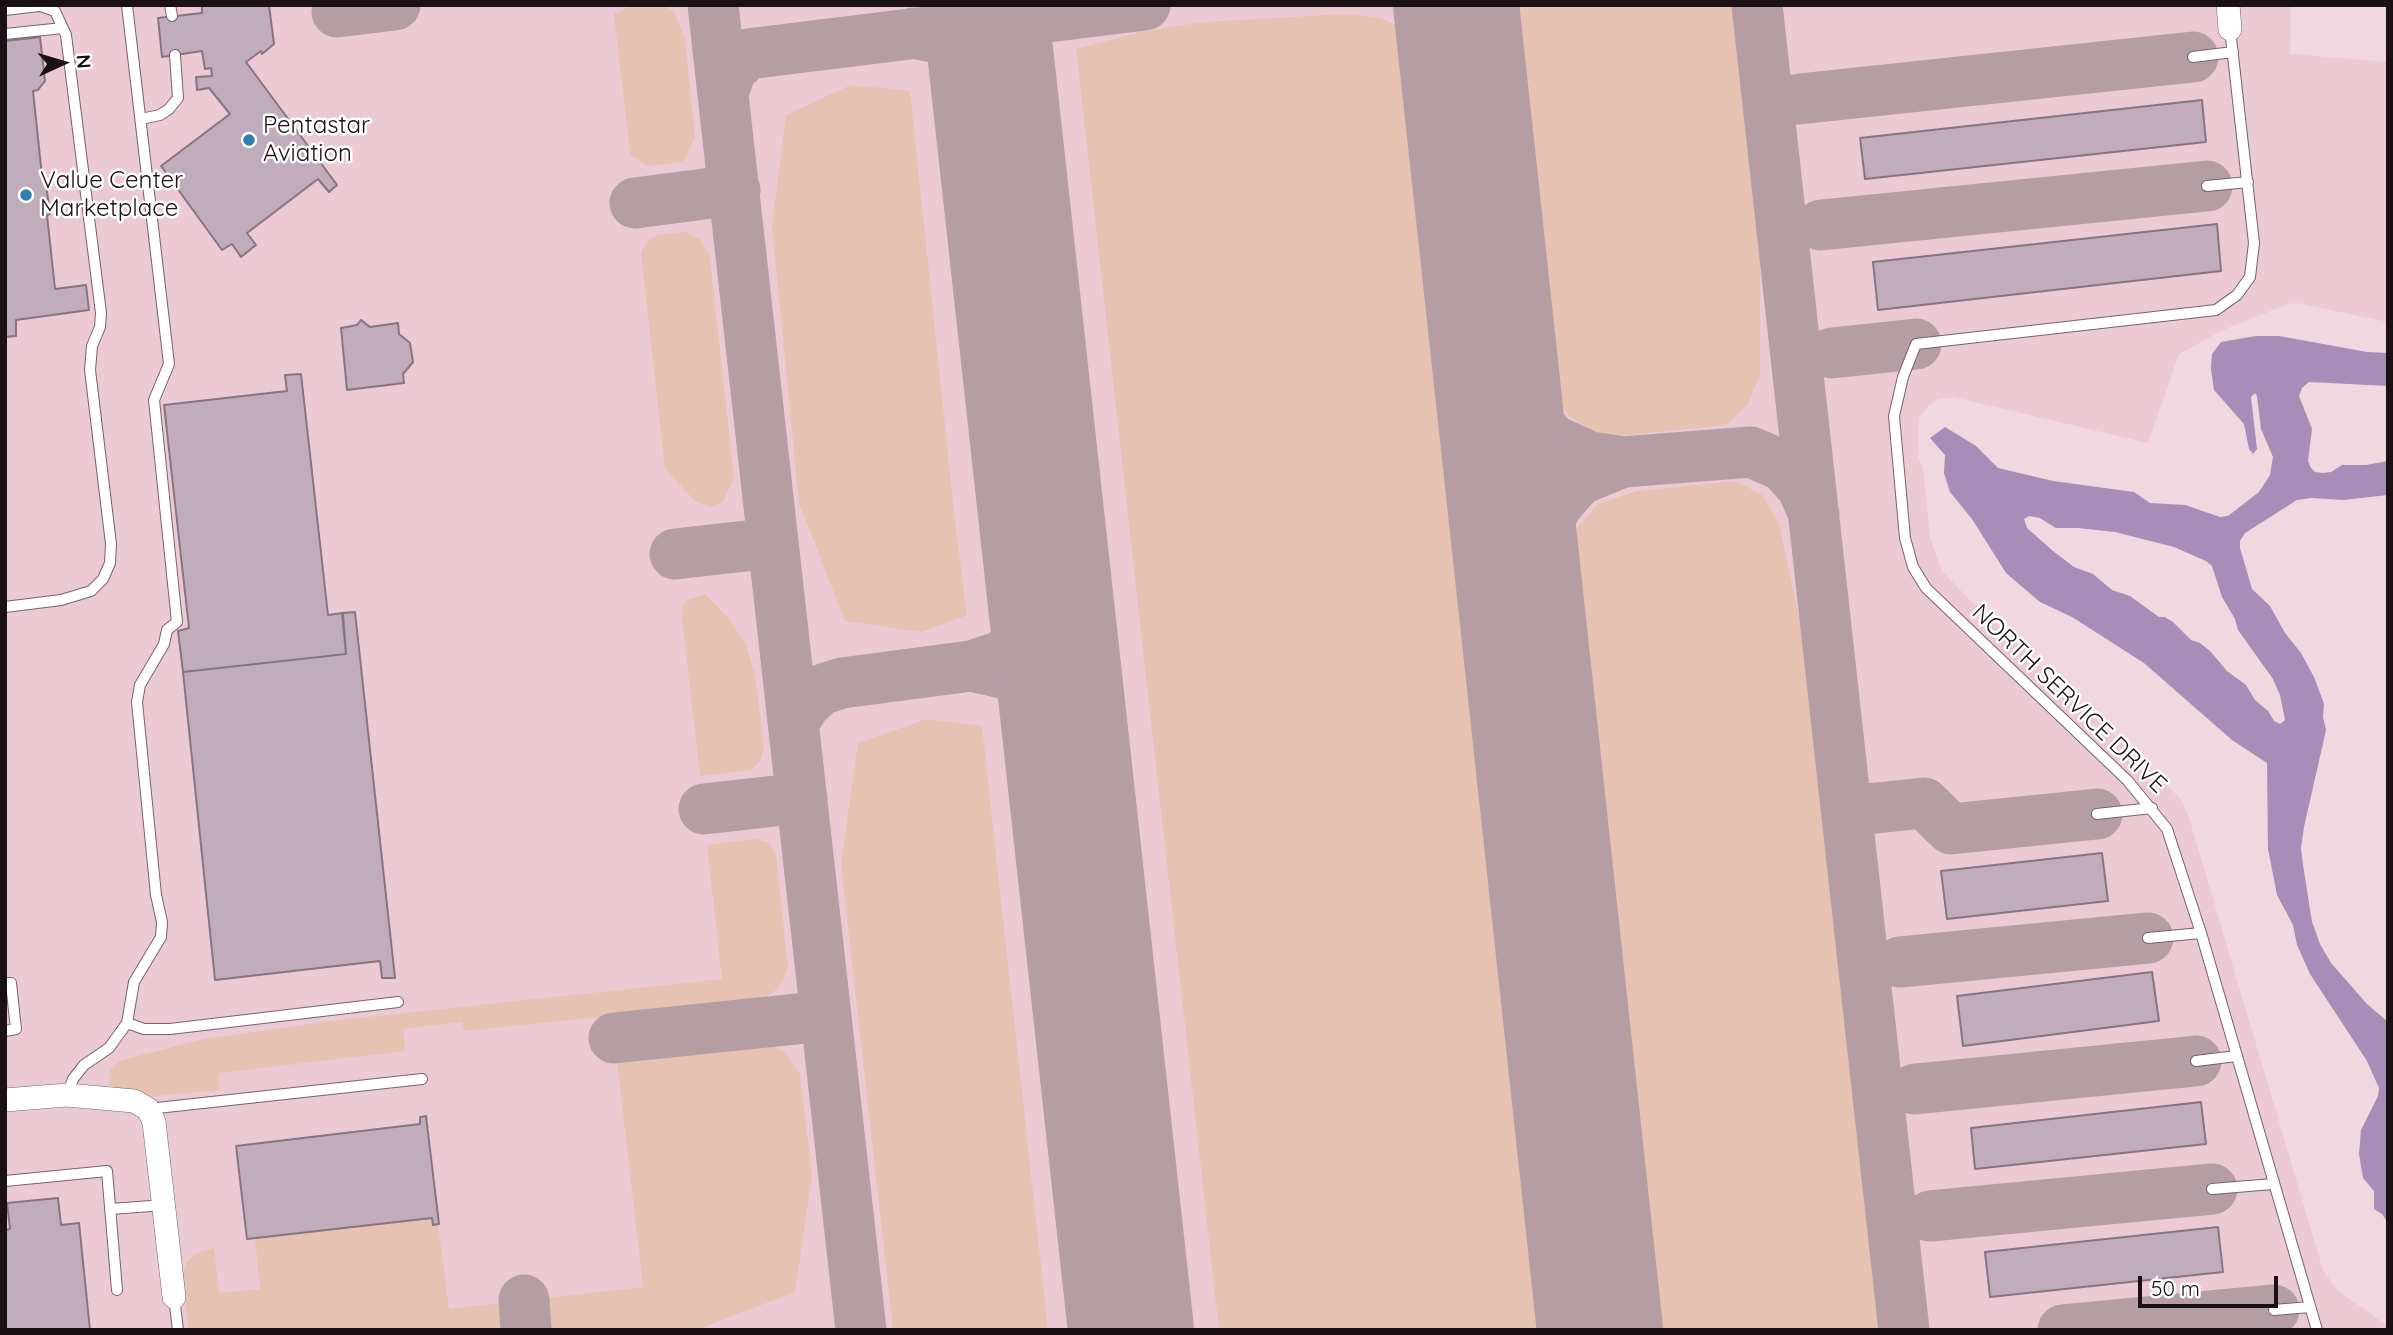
<!DOCTYPE html>
<html>
<head>
<meta charset="utf-8">
<style>
  body { margin:0 }
  #map { position:relative; width:2393px; height:1335px; overflow:hidden; background:#f1d7df; font-family:Quicksand,sans-serif }
  canvas { display:block }
  .frame { position:absolute; inset:0; border:7px solid #1a1114; pointer-events:none }
  .north { position:absolute; left:28px; top:28px; width:70px; height:70px; -webkit-text-stroke:5px #fff; paint-order:stroke; rotate:86deg; font-size:19px; font-weight:700; line-height:28px; text-align:center; color:#1a1114 }
  .north::after { content:''; display:block; margin:auto; width:24px; height:32px; background:#1a1114; clip-path:polygon(50% 0,100% 100%,50% 72%,0 100%) }
  .scale { position:absolute; left:2138px; top:1276px; width:140px; height:32px; box-sizing:border-box; border:4px solid #1a1114; border-top:0; padding-left:9px; font-size:21px; line-height:24px; white-space:nowrap; color:#1a1114; -webkit-text-stroke:5px #fff; paint-order:stroke }
</style>
</head>
<body>
<div id="map">
<canvas width="2393" height="1335"></canvas>
<div class="frame"></div>
<div class="north">N</div>
<div class="scale">50 m</div>
</div>
<script>
const g = document.querySelector('canvas').getContext('2d');
g.lineJoin = 'round';
function fillPath(path, color) { g.fillStyle = color; g.fill(path, 'evenodd'); }
const poly = rows => new Path2D(rows.map(r => 'M' + r).join(''));
function strokePath(path, color, width, dash) { g.strokeStyle = color; g.lineWidth = width; g.lineCap = dash ? 'butt' : 'round'; g.setLineDash(dash || []); g.stroke(path); }
function write(font, color, halo, rows, align = 'center') {
  g.font = font + ' Quicksand,sans-serif'; g.lineWidth = 5; g.setLineDash([]); g.textBaseline = 'middle'; g.strokeStyle = halo; g.fillStyle = color; for (const [text, x, y, turn = 0] of rows) {
    g.save(); g.translate(x, y); g.rotate((+turn || 0) * Math.PI / 180); g.textAlign = isNaN(turn) ? turn : align; if (halo) g.strokeText(text, 0, 0); g.fillText(text, 0, 0); g.restore();
  }
}
fillPath(poly([
  [5,5,2291,5,2290,54,2388,62,2388,322,2297,303,2288,304,2223,330,2179,354,2148,443,1953,397,1937,400,1929,405,1919,418,1918,456,1923,468,1930,538,1942,571,1970,600,2171,789,2183,802,2189,818,2323,1270,2337,1290,2388,1326,2388,1330,5,1330]
]), '#eccad3');
fillPath(poly([
  [634,5,664,5,675,13,685,40,695,136,686,158,681,162,648,166,630,154,614,14],
  [1502,5,1735,5,1760,233,1760,375,1748,404,1727,425,1607,437,1571,418,1545,382],
  [1345,14,1381,18,1398,26,1410,34,1419,58,1476,593,1562,1330,1219,1330,1076,49,1140,32,1204,22],
  [851,85,910,91,954,512,967,615,922,632,845,621,799,503,772,226,786,115],
  [686,232,699,239,708,252,710,260,734,477,723,502,710,507,696,502,665,469,641,252,648,241,657,235],
  [1735,481,1762,495,1779,523,1810,671,1879,1274,1880,1330,1651,1330,1563,564,1571,536,1598,504,1637,491],
  [705,594,730,620,746,645,755,675,764,747,760,761,751,770,700,776,682,618,684,603,687,600],
  [927,719,982,726,1048,1330,893,1330,841,864,858,743],
  [756,839,769,843,776,855,788,967,784,979,777,989,767,997,757,1001,464,1031,462,1022,403,1029,405,1051,219,1073,219,1090,154,1096,113,1088,109,1084,110,1070,119,1061,204,1039,330,1021,722,979,707,845],
  [759,1044,774,1046,786,1053,800,1074,812,1176,795,1292,696,1330,550,1330,545,1298,643,1287,617,1060],
  [431,1218,433,1225,438,1224,449,1309,503,1303,506,1330,189,1330,182,1275,187,1262,197,1253,214,1248,219,1293,260,1289,255,1238]
]), '#e5c2b2');
fillPath(poly([
  [2256,336,2279,336,2367,352,2388,353,2388,386,2309,382,2302,388,2299,396,2312,429,2308,461,2311,468,2315,472,2323,473,2331,472,2342,465,2366,465,2388,461,2388,495,2343,500,2311,498,2297,500,2245,533,2240,541,2240,548,2252,589,2270,606,2285,633,2301,653,2314,677,2324,704,2323,717,2326,730,2304,827,2301,848,2303,865,2312,922,2320,944,2331,963,2367,1004,2388,1022,2388,1223,2382,1214,2374,1209,2374,1191,2363,1178,2359,1154,2361,1130,2378,1096,2379,1088,2367,1061,2310,974,2297,945,2293,925,2277,895,2268,849,2267,763,2232,740,2144,663,2072,617,2040,602,2006,573,1972,519,1950,492,1944,473,1945,455,1930,438,1945,427,1976,446,1998,468,2053,481,2134,492,2150,503,2185,505,2220,517,2228,516,2259,492,2270,475,2273,457,2261,429,2257,396,2255,393,2251,397,2257,449,2253,454,2249,449,2244,424,2214,390,2211,369,2212,354,2221,342],
  [2029,516,2040,518,2056,528,2078,528,2115,532,2174,547,2206,561,2212,566,2222,597,2235,619,2238,630,2273,679,2280,695,2285,720,2280,724,2274,721,2268,711,2255,700,2246,685,2227,671,2210,651,2200,643,2191,640,2173,622,2165,617,2159,617,2130,596,2112,590,2093,574,2074,567,2053,551,2027,528,2024,519]
]), '#a78db7');
strokePath(poly([
  [713,5,861,1330],
  [1451,5,1456,14],
  [1757,5,1904,1330],
  [337,12,395,5],
  [913,33,938,38,961,54,981,77,996,106],
  [723,93,731,70,748,54,1145,5],
  [1799,99,2193,57],
  [635,203,735,190],
  [1821,225,2207,186],
  [1492,341,1519,402,1553,440,1590,457,1623,462,1751,452,1783,466,1802,487,1814,514],
  [1832,353,1916,344],
  [675,554,773,543],
  [1521,606,1532,553,1557,505,1579,480,1623,462],
  [971,666,1015,676,1043,698,1065,733],
  [794,722,805,704,820,690,842,683,971,666,1005,655,1037,616,1048,579],
  [704,809,802,798],
  [1848,811,1924,803,1951,829,2097,814],
  [1900,962,2148,938],
  [614,1038,825,1016],
  [1915,1089,2196,1061],
  [1930,1216,2212,1189],
  [524,1300,526,1330],
  [2063,1330,2274,1310]
]), '#b49ea4', 51);
strokePath(poly([
  [985,5,1131,1330],
  [1456,5,1600,1330]
]), '#b49ea4', 126);
const building = poly([
  [202,5,269,5,274,44,262,54,261,51,246,62,337,185,329,192,318,179,247,233,256,245,241,257,232,244,222,250,161,166,230,114,209,88,197,90,196,77,212,76,211,68,205,69,202,51,162,57,158,18,202,13,202,5],
  [40,37,45,81,38,90,33,91,42,176,45,177,50,214,47,215,55,289,86,285,89,310,16,320,16,336,5,337,5,41,40,37],
  [2202,100,2206,142,1865,179,1860,138,2202,100],
  [2217,224,2221,271,1878,310,1873,262,2217,224],
  [361,320,370,327,398,323,399,334,410,343,413,362,403,374,404,383,347,390,341,328,357,325,361,320],
  [301,374,328,615,343,613,346,654,183,672,178,631,189,628,164,405,287,391,285,375,301,374],
  [355,612,395,978,382,978,380,961,215,980,183,672,346,654,342,613,355,612],
  [2102,853,2108,901,1947,919,1941,871,2102,853],
  [2152,972,2159,1021,1963,1046,1957,996,2152,972],
  [2201,1102,2206,1144,1975,1169,1971,1128,2201,1102],
  [426,1116,439,1224,433,1225,432,1218,247,1239,236,1146,420,1124,420,1117,426,1116],
  [58,1198,61,1225,79,1223,90,1330,5,1330,5,1230,10,1229,7,1203,58,1198],
  [2218,1227,2223,1272,1990,1297,1985,1252,2218,1227]
]);
fillPath(building, '#c0acba');
strokePath(building, '#877482', 2);
const lane = poly([
  [170,5,172,16],
  [5,10,39,6],
  [2230,29,2254,243,2250,277,2237,295,2216,310,1916,344,1903,377,1894,416,1905,538,1913,567,1926,588,2128,781,2167,829,2201,933,2317,1330],
  [5,34,63,28],
  [2193,57,2233,52],
  [141,119,160,115,169,109,178,98,175,55],
  [2207,186,2248,182],
  [5,607,61,600,91,591,103,579,110,563,111,544,90,370,92,346,100,327,101,313,66,35,55,11,38,5],
  [2097,814,2152,808],
  [2148,938,2201,933],
  [5,983,11,983,16,1029,5,1031],
  [127,1023,144,1029,170,1029,398,1002],
  [2196,1061,2236,1056],
  [67,1095,73,1079,84,1065,109,1048,127,1023,134,982,161,937,162,922,156,895,137,702,140,685,164,644,167,630,177,622,154,400,169,364,127,5],
  [148,1109,422,1079],
  [5,1181,107,1171,117,1290],
  [2212,1189,2273,1184],
  [111,1209,164,1205],
  [174,1297,178,1330],
  [2274,1310,2310,1307]
]);
const street = poly([
  [2228,5,2230,29],
  [5,1100,67,1095,134,1101,148,1109,154,1122,174,1297]
]);
strokePath(lane, '#786268', 12);
strokePath(street, '#786268', 24);
strokePath(lane, '#fff', 10);
strokePath(street, '#fff', 23);
for (const [x, y, r, color] of [
  [249,140,7,"#337db1"],
  [26,195,7,"#337db1"]
]) { const dot = new Path2D(); dot.arc(x, y, r, 0, 2 * Math.PI); g.fillStyle = color; g.fill(dot); strokePath(dot, '#fff', 2.5); }
write('24px', '#1a1114', '#fff', [
  ["Pentastar",263,126],
  ["Aviation",263,154],
  ["Value Center",40,181],
  ["Marketplace",40,209]
], 'left');
write('24px', '#1a1114', '#fff', [
  ["NORTH SERVICE DRIVE",2069,699,44]
]);
</script>
</body>
</html>
